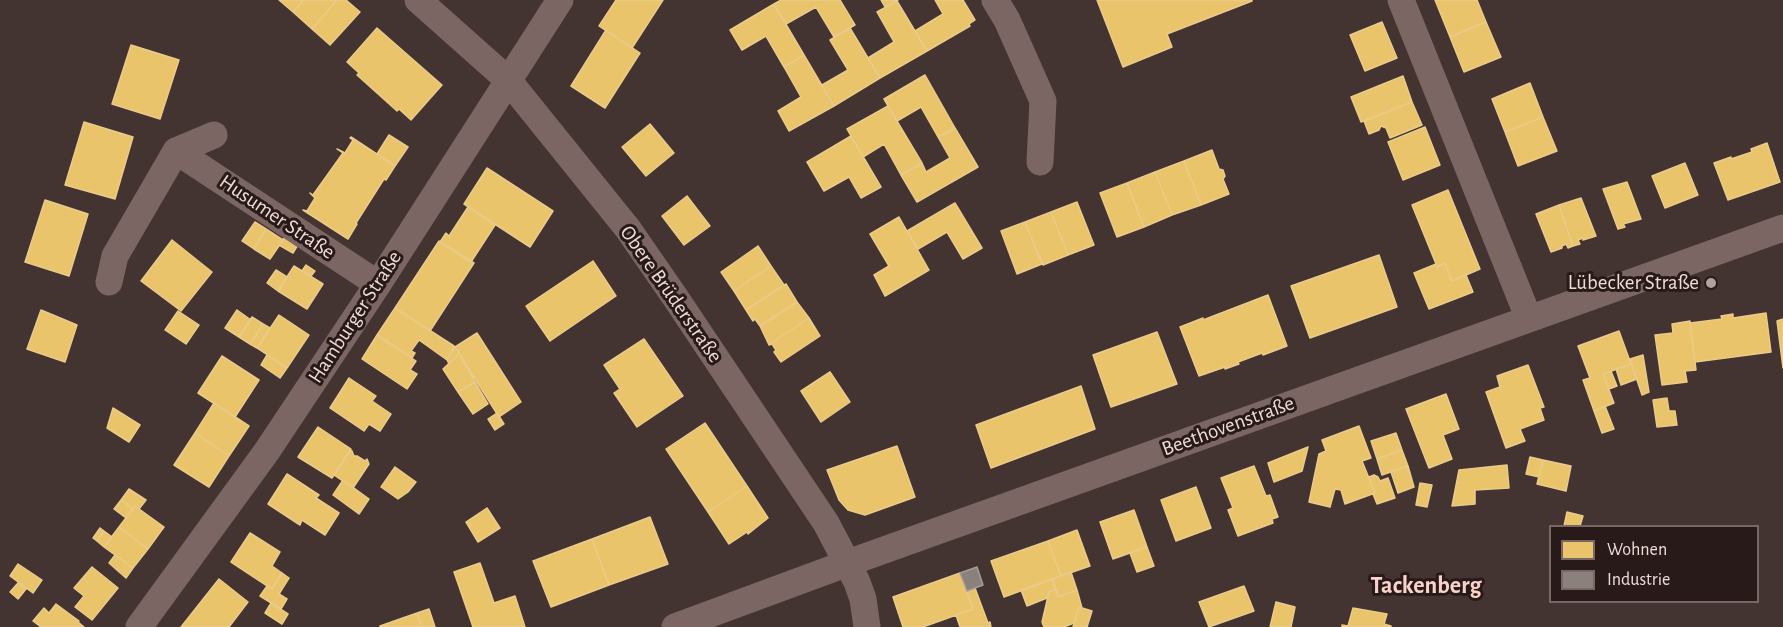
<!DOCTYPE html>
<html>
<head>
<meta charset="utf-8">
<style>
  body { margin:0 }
  #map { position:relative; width:1783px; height:627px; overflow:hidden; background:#433331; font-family:"Alegreya Sans",sans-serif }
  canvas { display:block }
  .legend { position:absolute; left:1549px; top:525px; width:210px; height:78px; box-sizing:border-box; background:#281a18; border:2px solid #786765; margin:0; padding:8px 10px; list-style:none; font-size:18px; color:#efdbd8 }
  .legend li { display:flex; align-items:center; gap:12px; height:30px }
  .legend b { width:30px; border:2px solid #786765 }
</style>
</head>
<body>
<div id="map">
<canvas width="1783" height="627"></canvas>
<ul class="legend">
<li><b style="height:16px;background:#e9c46a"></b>Wohnen</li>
<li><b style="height:16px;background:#8a817c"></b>Industrie</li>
</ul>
</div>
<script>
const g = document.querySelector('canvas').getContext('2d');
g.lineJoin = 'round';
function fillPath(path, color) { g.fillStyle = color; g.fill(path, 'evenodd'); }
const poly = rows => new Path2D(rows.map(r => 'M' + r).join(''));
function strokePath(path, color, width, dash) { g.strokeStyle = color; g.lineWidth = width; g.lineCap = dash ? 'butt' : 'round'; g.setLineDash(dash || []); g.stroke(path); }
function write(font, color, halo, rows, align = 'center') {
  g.font = font + ' "Alegreya Sans",sans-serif'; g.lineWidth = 6; g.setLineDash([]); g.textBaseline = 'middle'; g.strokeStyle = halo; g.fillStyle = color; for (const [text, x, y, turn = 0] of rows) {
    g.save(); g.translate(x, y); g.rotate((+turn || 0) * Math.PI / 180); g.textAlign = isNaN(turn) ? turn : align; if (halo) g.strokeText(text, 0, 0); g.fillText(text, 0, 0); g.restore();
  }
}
const homes = poly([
  [279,0,304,0,293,12,279,0],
  [304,0,337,0,312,29,293,12,304,0],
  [337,0,346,0,360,12,330,45,312,29,337,0],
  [616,0,663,0,632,48,599,26,616,0],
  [781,0,840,0,855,25,834,37,816,7,786,24,774,4,781,0],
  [881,0,898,0,885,7,881,0],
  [935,0,963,0,975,20,969,24,970,26,927,51,915,31,943,14,935,0],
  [1097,0,1252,0,1252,1,1167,34,1172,47,1123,67,1097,0],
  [1435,0,1477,0,1486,22,1450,37,1435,0],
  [897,1,927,51,880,78,868,58,894,42,877,12,897,1],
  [774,4,804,55,784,67,766,36,742,50,730,30,774,4],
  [1382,22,1397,58,1365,71,1350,35,1382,22],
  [1486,22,1501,57,1464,72,1450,37,1486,22],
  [377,28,442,85,411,120,399,109,397,111,357,75,359,73,347,62,377,28],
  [850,28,880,78,834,106,822,85,848,70,830,40,850,28],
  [606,30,640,53,605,108,571,86,606,30],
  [131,45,179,60,160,119,112,104,131,45],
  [804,55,834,106,789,131,778,111,801,97,784,67,804,55],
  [925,75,955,128,938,137,921,107,897,121,884,99,925,75],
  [1403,76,1412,102,1361,122,1351,97,1403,76],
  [1530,83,1543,117,1505,132,1492,99,1530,83],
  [1412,102,1422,125,1390,138,1386,128,1381,126,1379,130,1369,134,1364,121,1412,102],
  [888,106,922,163,901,175,884,144,863,157,847,129,888,106],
  [1543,117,1557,151,1518,166,1505,132,1543,117],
  [84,122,133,137,115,199,65,185,84,122],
  [650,124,674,153,646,176,622,147,650,124],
  [1425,127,1440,165,1403,180,1388,142,1425,127],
  [955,128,978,167,917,202,901,175,922,163,926,172,950,158,938,137,955,128],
  [389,135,408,147,395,166,377,154,389,135],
  [851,136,881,187,861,198,849,177,824,191,807,162,851,136],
  [351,137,395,166,386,180,384,179,356,223,357,224,348,239,303,210,307,211,315,198,310,193,313,195,343,153,337,149,345,153,353,140,350,138,351,137],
  [1767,143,1780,182,1728,200,1714,163,1731,157,1731,159,1752,152,1751,149,1767,143],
  [1212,150,1219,169,1223,170,1225,176,1223,179,1229,194,1201,205,1184,161,1212,150],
  [1184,161,1201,205,1172,215,1155,172,1184,161],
  [1685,163,1698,195,1665,208,1652,176,1685,163],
  [487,168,553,211,530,247,464,204,487,168],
  [1155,172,1172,215,1144,227,1127,183,1155,172],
  [1627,182,1641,219,1623,224,1625,227,1618,229,1603,189,1627,182],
  [1127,183,1144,227,1117,237,1100,193,1127,183],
  [1448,190,1480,269,1452,281,1445,263,1437,267,1436,264,1412,205,1448,190],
  [687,196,710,226,684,245,662,216,687,196],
  [1581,198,1596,236,1583,240,1583,238,1578,240,1580,244,1573,246,1559,205,1581,198],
  [45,200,88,214,69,276,25,262,45,200],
  [1077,202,1094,245,1068,255,1051,212,1077,202],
  [955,203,982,248,963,259,947,232,918,249,907,231,955,203],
  [1559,205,1573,246,1568,248,1566,244,1562,246,1562,248,1551,252,1536,214,1559,205],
  [468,207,495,225,471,262,440,242,446,233,449,236,468,207],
  [1051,212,1068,255,1043,265,1025,222,1051,212],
  [899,217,929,270,885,296,874,275,889,266,870,234,899,217],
  [255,222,266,229,254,249,242,241,255,222],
  [1025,222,1042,264,1017,274,1001,231,1025,222],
  [266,229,283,240,270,259,254,249,266,229],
  [286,235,299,243,293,253,279,245,286,235],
  [172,240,212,272,181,311,141,281,172,240],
  [439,241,474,263,430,331,395,308,439,241],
  [758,246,771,266,734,291,721,272,758,246],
  [1379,255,1397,307,1310,338,1291,286,1379,255],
  [593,261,616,296,550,341,526,306,593,261],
  [1445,263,1452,281,1466,275,1473,292,1429,309,1414,273,1436,264,1437,267,1445,263],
  [306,265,315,271,311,276,302,271,306,265],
  [294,266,323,284,307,309,278,291,294,266],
  [771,266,784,285,746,310,734,291,771,266],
  [276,270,287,277,278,291,267,283,276,270],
  [786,284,797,302,760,326,755,319,753,321,746,310,786,284],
  [1268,295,1287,346,1263,355,1262,353,1238,362,1239,364,1225,369,1225,367,1199,376,1180,327,1203,318,1203,320,1268,295],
  [797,302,809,318,769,345,760,326,797,302],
  [395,308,454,346,447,360,419,340,411,351,415,353,412,358,377,335,395,308],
  [41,310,77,325,65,362,27,349,41,310],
  [237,310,251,320,239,337,225,328,237,310],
  [178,311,199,325,186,344,165,330,178,311],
  [1766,313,1771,352,1695,362,1690,323,1722,319,1721,316,1733,314,1733,318,1766,313],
  [279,315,309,335,287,368,257,348,279,315],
  [252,317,263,324,250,344,239,337,252,317],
  [809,318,820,336,781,362,774,352,776,350,772,344,769,345,809,318],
  [1783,319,1783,368,1777,321,1783,319],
  [1690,321,1696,370,1685,371,1687,382,1662,385,1655,335,1673,333,1672,324,1690,321],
  [263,324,270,328,257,348,250,344,263,324],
  [1619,331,1631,364,1603,374,1614,403,1594,411,1583,380,1590,378,1578,346,1619,331],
  [1157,332,1177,384,1111,407,1093,355,1157,332],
  [477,333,521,402,499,417,455,347,477,333],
  [377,335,416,361,410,370,417,374,407,389,362,359,377,335],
  [644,339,683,396,637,427,614,393,620,389,604,365,644,339],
  [455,347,459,354,449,364,447,360,455,347],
  [459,354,475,382,458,392,443,369,459,354],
  [267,355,287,368,280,378,261,365,267,355],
  [1643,355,1649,392,1642,395,1630,359,1643,355],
  [222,356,259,380,235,417,198,393,222,356],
  [1631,364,1637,379,1621,385,1616,369,1631,364],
  [1528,365,1544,407,1540,408,1544,420,1520,429,1525,441,1506,448,1486,392,1500,387,1497,376,1528,365],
  [1611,371,1617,386,1609,389,1603,374,1611,371],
  [830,372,850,402,821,422,801,391,830,372],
  [349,378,376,396,372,401,391,414,380,431,369,424,364,431,330,408,349,378],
  [475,382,488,404,473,414,458,392,475,382],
  [1081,386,1095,429,991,468,976,425,1081,386],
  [1446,394,1459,429,1443,435,1452,459,1429,468,1406,409,1446,394],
  [1667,398,1669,411,1675,411,1677,425,1657,427,1653,400,1667,398],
  [214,403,249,426,229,456,195,433,214,403],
  [1605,406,1614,429,1602,433,1594,411,1605,406],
  [113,408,140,425,129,442,107,428,113,408],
  [497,413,504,424,495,430,488,419,497,413],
  [705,423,747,486,708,512,666,449,705,423],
  [1359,426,1371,458,1362,461,1375,493,1345,504,1341,490,1335,489,1330,507,1309,502,1319,454,1326,451,1322,440,1359,426],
  [318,427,351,449,332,478,298,457,318,427],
  [195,433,229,456,209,487,174,465,195,433],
  [1396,433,1402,450,1377,459,1371,441,1396,433],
  [897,446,915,497,865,515,848,510,839,500,827,470,897,446],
  [1308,447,1302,471,1274,482,1268,463,1308,447],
  [350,450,352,451,354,456,357,456,365,461,367,459,369,464,353,488,334,475,350,450],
  [1402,450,1408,466,1382,475,1377,459,1402,450],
  [1530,457,1543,460,1539,477,1526,474,1530,457],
  [1543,460,1571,466,1566,491,1537,484,1543,460],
  [1507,465,1509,488,1475,490,1475,504,1452,506,1459,470,1507,465],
  [1254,466,1266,496,1270,495,1278,517,1272,519,1273,523,1238,536,1228,510,1233,508,1221,478,1254,466],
  [1408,466,1414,487,1398,493,1391,472,1408,466],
  [395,467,416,482,408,492,398,499,381,487,395,467],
  [287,474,319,495,316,498,339,513,325,535,302,520,300,525,268,504,287,474],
  [1374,475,1378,477,1380,481,1388,478,1395,498,1377,504,1373,494,1375,493,1369,477,1374,475],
  [343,480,369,499,359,514,333,495,343,480],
  [1420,483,1432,485,1427,507,1416,505,1420,483],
  [747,486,768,518,748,534,747,532,729,544,708,512,747,486],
  [1196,487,1211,528,1176,541,1161,500,1196,487],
  [129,489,146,500,139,509,135,506,133,509,121,500,129,489],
  [121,500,133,509,126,518,114,509,121,500],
  [135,506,164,527,148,549,119,527,135,506],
  [487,508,500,528,478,542,466,522,487,508],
  [1134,510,1147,547,1113,559,1100,522,1134,510],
  [1567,512,1583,516,1580,526,1564,526,1567,512],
  [650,517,668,564,609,585,592,539,650,517],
  [119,527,148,549,133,568,104,547,119,527],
  [100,528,104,531,97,541,93,538,100,528],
  [1077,530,1090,566,1061,576,1048,541,1077,530],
  [104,531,112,537,104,547,97,541,104,531],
  [250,533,280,552,272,566,282,573,272,589,231,562,250,533],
  [592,539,609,585,551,607,533,561,592,539],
  [1048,541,1061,576,1004,597,991,561,1048,541],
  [1147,547,1154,566,1137,572,1130,553,1147,547],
  [115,555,133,568,126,578,109,563,115,555],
  [480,563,494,603,515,596,525,627,473,627,454,572,480,563],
  [18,564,42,580,33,593,10,576,18,564],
  [92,567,118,588,92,620,75,607,84,596,74,588,92,567],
  [1071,572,1077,590,1058,597,1052,579,1071,572],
  [282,573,289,578,279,594,287,599,281,609,260,596,267,586,272,589,282,573],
  [960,573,973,609,923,627,903,627,893,597,960,573],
  [219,579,248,602,229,627,181,627,219,579],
  [1052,579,1056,589,1049,592,1047,598,1027,606,1021,590,1052,579],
  [18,583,26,589,18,599,10,592,18,583],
  [1244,586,1254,611,1209,627,1199,602,1244,586],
  [975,588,988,623,990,622,991,627,960,627,956,615,973,609,967,591,975,588],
  [1056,589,1058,597,1077,590,1082,608,1079,607,1074,623,1064,627,1044,627,1042,622,1049,592,1056,589],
  [1276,602,1295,607,1291,627,1270,627,1276,602],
  [271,603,288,614,282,624,265,613,271,603],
  [56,604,79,621,78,622,84,627,41,627,33,621,44,608,49,613,56,604],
  [1079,607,1092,611,1087,627,1073,627,1079,607],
  [1353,608,1387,614,1384,624,1391,626,1391,627,1342,627,1342,625,1348,626,1353,608],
  [429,609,435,627,422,627,417,613,429,609],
  [417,613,422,627,380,627,380,626,417,613]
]);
fillPath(homes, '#e9c46a');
strokePath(homes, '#ebcb8b', 1.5);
const industry = poly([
  [977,567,983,585,967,591,960,573,977,567]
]);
fillPath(industry, '#8a817c');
strokePath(industry, '#a89c98', 1.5);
strokePath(poly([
  [418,0,508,80,628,229,675,297,826,523,857,582,863,599,867,627],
  [995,0,1007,20,1043,101,1040,162],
  [1401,0,1529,319],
  [176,151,378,284],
  [109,282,115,256,176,151,214,135],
  [139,627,267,451,378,284,560,0],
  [675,627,848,563,1783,228]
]), '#7b6663', 27);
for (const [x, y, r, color] of [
  [1711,283,6,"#b3a09e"]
]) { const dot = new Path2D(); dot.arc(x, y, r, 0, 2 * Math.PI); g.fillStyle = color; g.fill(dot); strokePath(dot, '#281a18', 2); }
write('21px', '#efdbd8', '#281a18', [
  ["Husumer Straße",277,217,34],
  ["Obere Brüderstraße",671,294,55],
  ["Hamburger Straße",355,317,-57],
  ["Beethovenstraße",1228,426,-20]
]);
write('21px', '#efdbd8', '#281a18', [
  ["Lübecker Straße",1699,283]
], 'right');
write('bold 24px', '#f9d2cc', '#281a18', [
  ["Tackenberg",1426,586]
]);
</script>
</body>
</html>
